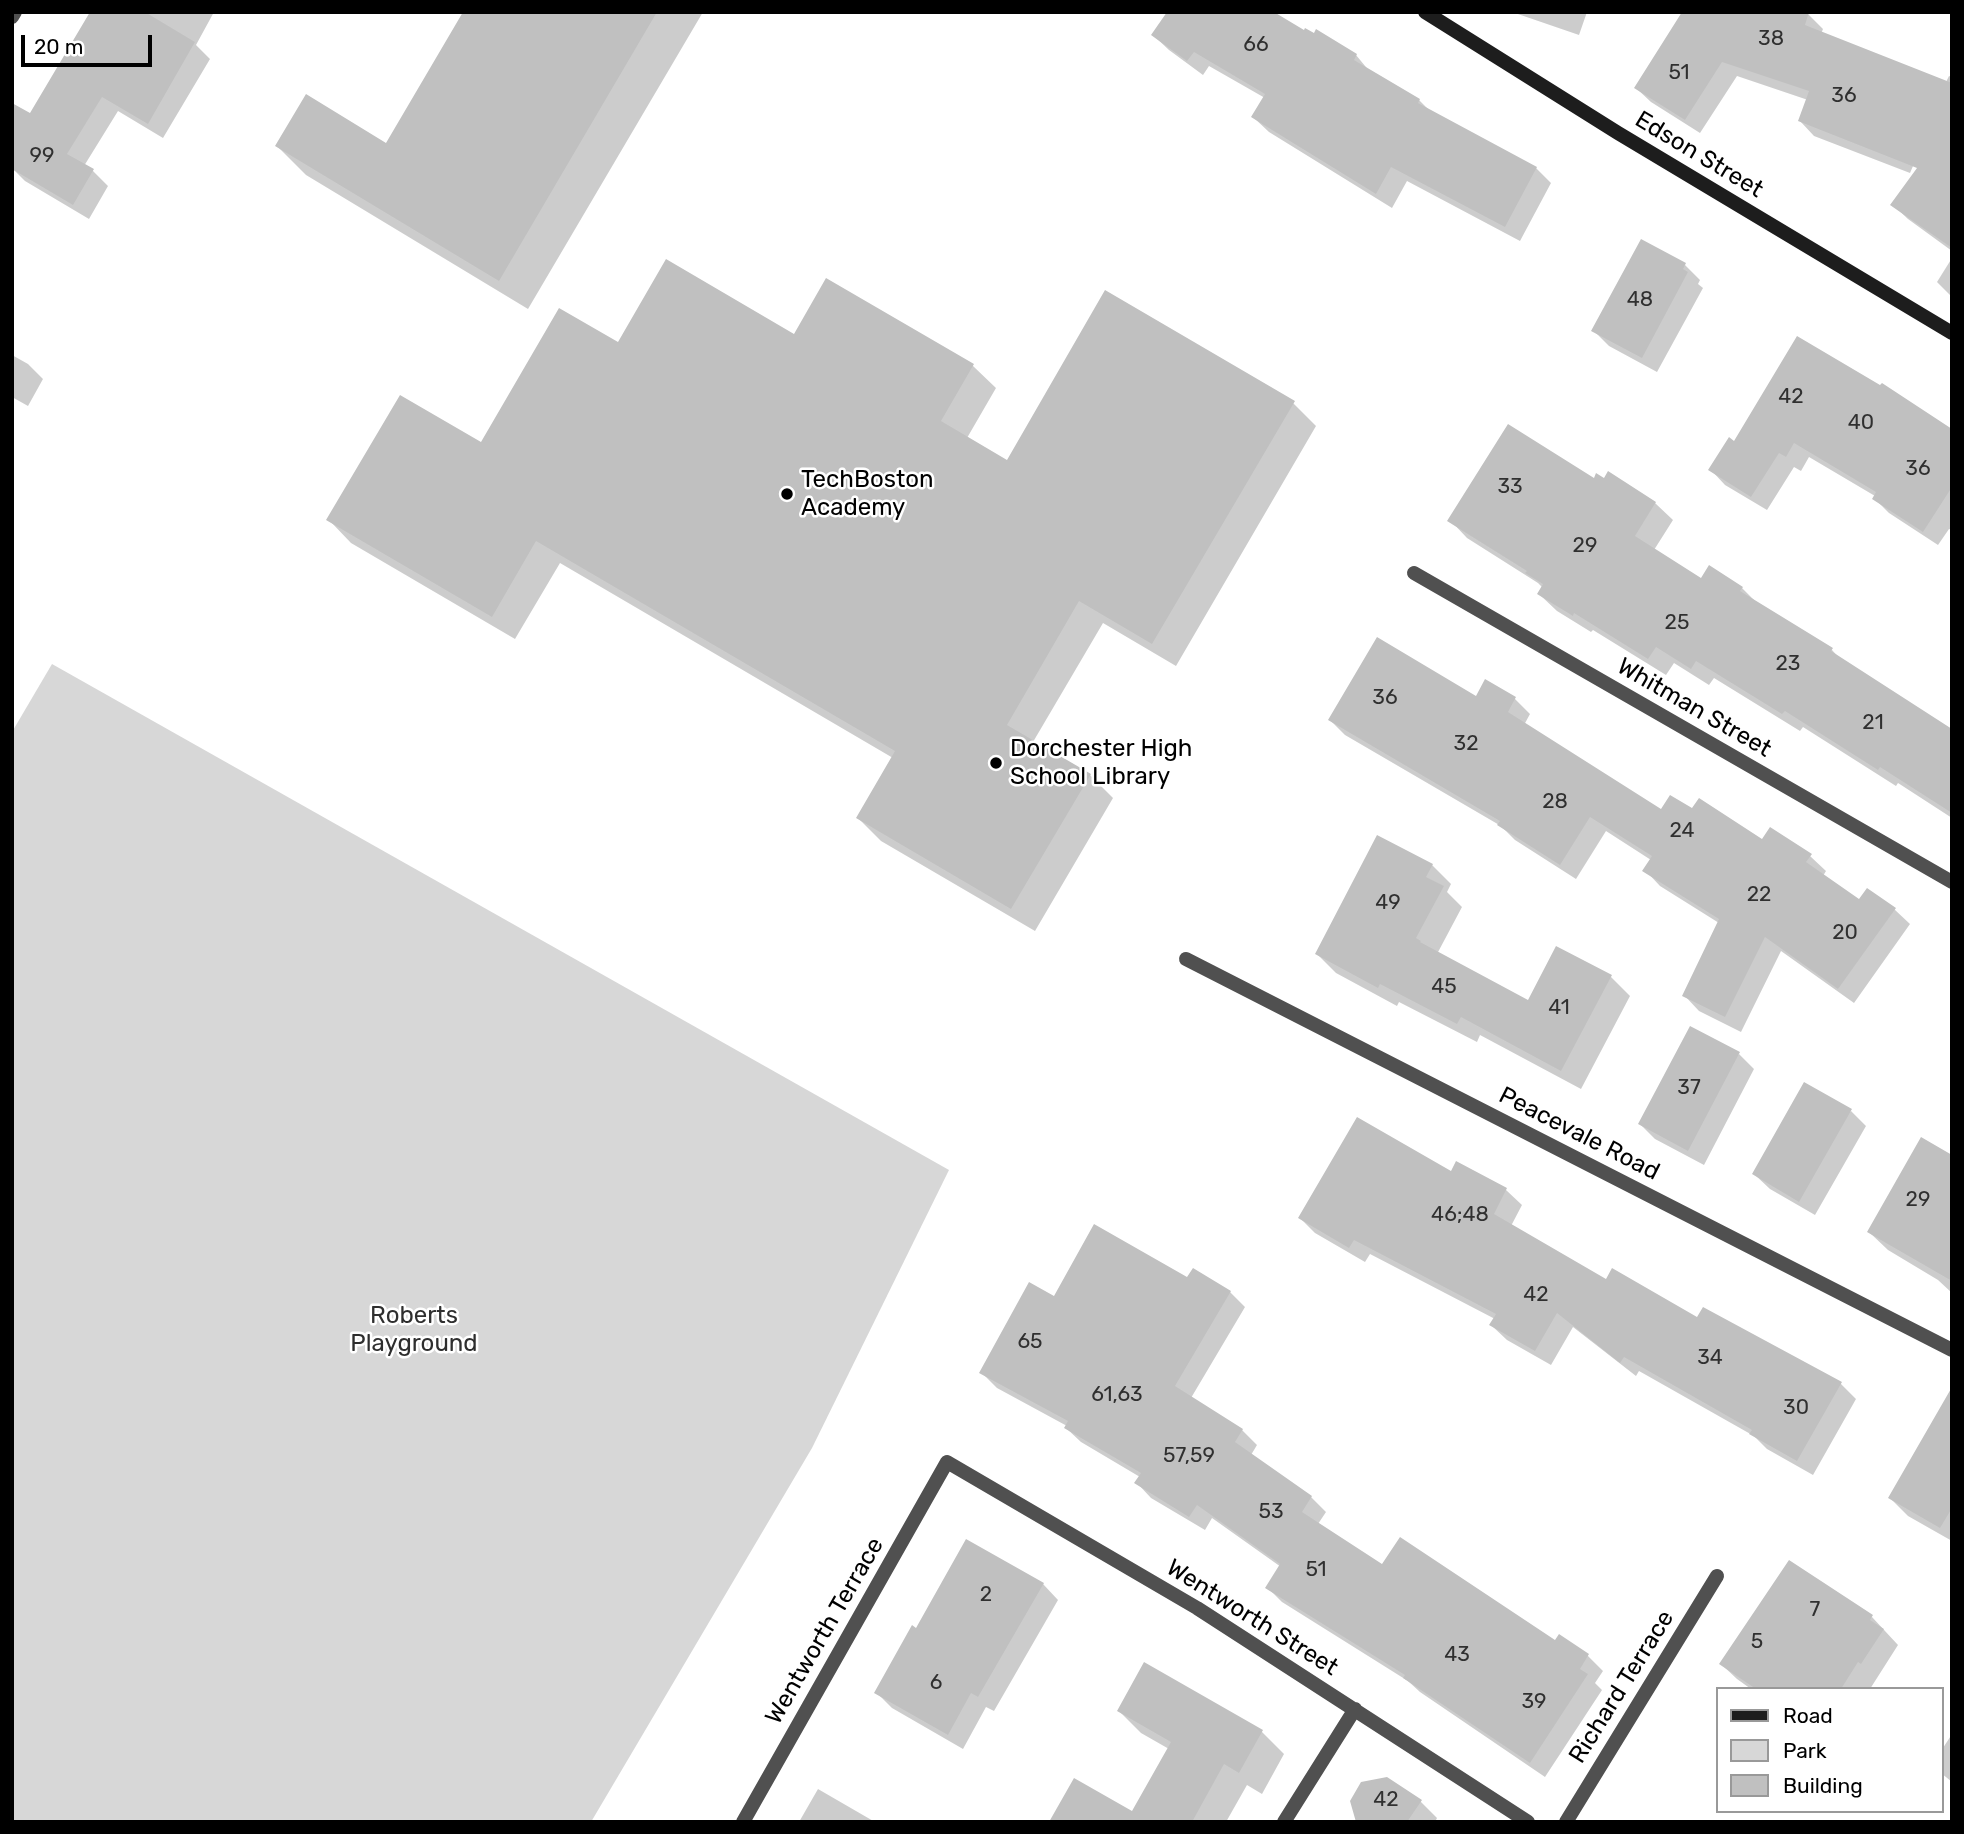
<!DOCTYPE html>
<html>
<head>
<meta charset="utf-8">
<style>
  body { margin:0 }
  #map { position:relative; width:1964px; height:1834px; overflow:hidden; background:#fff; font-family:Rubik,sans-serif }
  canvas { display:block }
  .frame { position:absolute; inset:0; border:14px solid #000; pointer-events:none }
  .legend { position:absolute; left:1716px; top:1687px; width:228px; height:126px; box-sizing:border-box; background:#fff; border:2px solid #999; margin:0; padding:9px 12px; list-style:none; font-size:21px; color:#000 }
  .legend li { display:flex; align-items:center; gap:14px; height:35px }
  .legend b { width:35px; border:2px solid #999 }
  .scale { position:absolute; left:21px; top:35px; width:131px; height:32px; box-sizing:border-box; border:4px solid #000; border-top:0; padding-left:9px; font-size:21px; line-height:24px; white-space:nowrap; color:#000; -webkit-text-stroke:5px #fff; paint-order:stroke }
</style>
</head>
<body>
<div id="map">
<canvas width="1964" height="1834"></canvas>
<div class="frame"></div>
<ul class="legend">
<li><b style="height:9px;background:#1d1d1d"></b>Road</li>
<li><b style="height:19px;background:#d7d7d7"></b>Park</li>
<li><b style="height:19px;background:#c0c0c0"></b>Building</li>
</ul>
<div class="scale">20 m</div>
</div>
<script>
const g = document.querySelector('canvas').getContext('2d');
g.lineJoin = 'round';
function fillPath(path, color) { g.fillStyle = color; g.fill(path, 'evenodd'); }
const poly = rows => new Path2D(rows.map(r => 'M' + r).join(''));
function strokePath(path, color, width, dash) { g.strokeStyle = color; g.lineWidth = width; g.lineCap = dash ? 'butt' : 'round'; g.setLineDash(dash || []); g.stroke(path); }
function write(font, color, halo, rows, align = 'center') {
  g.font = font + ' Rubik,sans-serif'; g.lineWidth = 5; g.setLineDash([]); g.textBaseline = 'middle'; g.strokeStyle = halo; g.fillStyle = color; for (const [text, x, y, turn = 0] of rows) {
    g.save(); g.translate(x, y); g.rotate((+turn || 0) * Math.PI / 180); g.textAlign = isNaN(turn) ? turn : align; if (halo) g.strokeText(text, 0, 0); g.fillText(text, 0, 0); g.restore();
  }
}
fillPath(poly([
  [52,664,949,1170,812,1448,591,1822,12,1822,12,732]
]), '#d7d7d7');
fillPath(poly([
  [91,12,214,12,196,45,210,59,163,138,118,111,84,166,93,171,108,186,89,219,25,181,12,168],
  [465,12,703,12,528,309,306,175,277,146,387,145],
  [1512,12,1587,12,1579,35],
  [1808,14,1823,29,1821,34,1946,82,1949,76,1952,77,1952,153,1923,143,1910,173,1814,136,1800,121,1808,100,1737,76,1700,133,1651,102,1636,88],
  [1305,33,1356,55,1370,72,1419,100,1432,113,1536,168,1551,183,1520,241,1407,181,1392,208,1269,132,1253,117,1265,98,1209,66,1203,75,1169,50,1153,35],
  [1952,173,1952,251,1908,219,1893,205],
  [1952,258,1952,297,1937,282],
  [1685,265,1700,280,1698,284,1703,288,1657,372,1609,346,1593,330],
  [795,336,973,366,996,388,967,438,1007,462,1293,403,1316,426,1176,666,1103,623,1033,742,1090,775,1113,798,1035,931,881,841,858,818,893,758,560,563,515,639,351,543,329,520,482,445,618,344],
  [12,355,28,364,43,379,28,406,12,397],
  [1952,431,1952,530,1949,529,1938,545,1889,513,1874,498,1875,496,1809,457,1801,471,1794,467,1767,510,1725,485,1711,470,1735,443],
  [1594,480,1655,503,1673,520,1654,550,1701,581,1742,588,1757,603,1832,650,1843,662,1952,731,1952,818,1898,783,1896,786,1803,727,1800,731,1714,678,1709,685,1674,663,1666,675,1593,630,1591,632,1557,611,1539,594,1543,588,1538,583,1467,538,1450,520],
  [1476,698,1515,699,1530,714,1524,725,1661,812,1693,811,1763,841,1810,856,1826,871,1823,876,1860,901,1894,909,1910,924,1854,1003,1781,951,1741,1032,1699,1011,1684,995,1719,923,1660,886,1645,870,1651,860,1606,831,1576,879,1515,840,1501,826,1345,735,1330,720],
  [1432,865,1451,884,1447,892,1462,907,1437,954,1529,1002,1611,977,1630,996,1581,1089,1480,1035,1477,1042,1399,1002,1397,1006,1336,973,1317,954],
  [1739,1054,1754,1069,1704,1165,1655,1139,1640,1124],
  [1851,1111,1866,1126,1815,1215,1770,1189,1754,1174],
  [1952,1157,1952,1293,1938,1280,1888,1250,1869,1232],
  [1457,1164,1506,1190,1522,1205,1511,1226,1607,1281,1841,1384,1856,1399,1813,1475,1767,1449,1754,1436,1639,1371,1636,1376,1573,1327,1551,1365,1507,1340,1491,1325,1495,1319,1370,1254,1365,1262,1315,1233,1300,1218,1452,1174],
  [1194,1270,1230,1292,1245,1307,1191,1398,1242,1430,1257,1445,1251,1455,1311,1497,1326,1512,1318,1524,1383,1566,1556,1642,1559,1637,1588,1656,1603,1671,1595,1683,1602,1690,1545,1777,1420,1692,1408,1681,1282,1602,1267,1587,1281,1567,1212,1518,1205,1530,1151,1498,1137,1483,1140,1477,1081,1442,1066,1428,1067,1426,997,1388,982,1373,1054,1298,1188,1279],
  [1952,1428,1952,1541,1908,1516,1890,1498],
  [1043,1584,1058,1600,994,1711,986,1707,963,1749,892,1708,877,1693,917,1630],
  [1872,1617,1898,1645,1870,1689,1751,1689,1737,1679,1721,1664],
  [1119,1711,1262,1732,1284,1754,1262,1794,1247,1785,1226,1822,1051,1822,1133,1813,1169,1749,1141,1733],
  [1952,1734,1952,1782,1941,1773,1941,1751],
  [818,1789,875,1822,799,1822],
  [1420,1801,1437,1818,1435,1822,1351,1822]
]), '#0003');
fillPath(poly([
  [90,12,145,12,195,42,148,124,102,97,67,154,94,169,73,205,12,169,12,103,30,113],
  [463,12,657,12,499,281,275,146,306,94,386,143],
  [1167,12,1274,12,1304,30,1305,28,1314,33,1316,29,1357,54,1354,60,1420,99,1418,103,1537,167,1505,227,1391,167,1376,194,1251,117,1265,94,1194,52,1187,61,1151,35],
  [1682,12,1809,12,1805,25,1952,83,1952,248,1890,205,1917,168,1798,121,1809,91,1722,62,1685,120,1634,88],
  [1641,239,1686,263,1683,269,1688,272,1642,358,1591,331],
  [666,259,794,334,826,278,974,364,941,421,1007,460,1105,290,1295,401,1152,644,1079,601,1007,725,1091,774,1011,909,856,818,895,751,536,541,492,617,326,520,400,395,481,442,559,308,618,342],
  [1797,336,1880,385,1882,383,1952,429,1952,487,1923,532,1872,499,1876,492,1794,443,1786,457,1779,453,1751,497,1708,470,1729,437,1734,441],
  [1508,424,1594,478,1596,473,1604,478,1608,471,1656,502,1635,536,1701,578,1709,565,1743,587,1740,591,1833,648,1831,651,1952,729,1952,813,1880,767,1878,770,1785,711,1782,714,1696,661,1691,669,1656,647,1648,659,1574,613,1573,616,1537,594,1543,584,1525,573,1527,571,1447,521],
  [1377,637,1476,696,1485,679,1516,697,1508,712,1661,809,1670,795,1692,808,1699,798,1762,839,1770,827,1812,854,1806,862,1859,899,1867,888,1896,908,1838,989,1765,937,1725,1017,1682,996,1719,919,1642,871,1652,856,1590,817,1560,865,1497,825,1500,821,1328,720],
  [1377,835,1433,864,1426,877,1444,886,1416,938,1421,941,1420,942,1528,1000,1556,946,1612,975,1561,1071,1461,1017,1457,1024,1380,984,1378,988,1315,954],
  [1690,1026,1740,1052,1688,1151,1638,1124],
  [1804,1082,1852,1109,1799,1202,1752,1174],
  [1357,1117,1451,1171,1456,1161,1507,1188,1494,1214,1606,1279,1612,1268,1697,1317,1703,1307,1842,1382,1797,1461,1749,1434,1752,1430,1624,1357,1620,1363,1557,1313,1535,1351,1489,1325,1496,1314,1354,1240,1349,1248,1298,1218],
  [1921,1137,1952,1155,1952,1281,1867,1232],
  [1094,1224,1187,1277,1193,1268,1231,1291,1175,1386,1243,1429,1235,1442,1312,1496,1302,1512,1382,1564,1400,1537,1555,1640,1559,1634,1589,1654,1580,1669,1588,1674,1530,1763,1403,1678,1405,1675,1265,1588,1280,1564,1197,1505,1189,1517,1134,1483,1141,1473,1064,1428,1068,1421,979,1373,1029,1282,1054,1296],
  [1952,1387,1952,1508,1940,1528,1888,1498],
  [966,1539,1044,1583,978,1697,971,1693,948,1735,874,1693,912,1625,916,1628],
  [1789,1560,1873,1615,1870,1620,1884,1629,1861,1664,1858,1662,1841,1689,1756,1689,1719,1664],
  [1144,1662,1263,1730,1239,1773,1224,1764,1192,1822,1049,1822,1074,1778,1132,1811,1171,1742,1117,1711],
  [1387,1777,1422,1800,1407,1822,1356,1822,1350,1801,1361,1782]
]), '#c0c0c0');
strokePath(poly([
  [12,17,15,12],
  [1414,573,1952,882],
  [1186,959,1952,1350],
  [743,1822,947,1462,1197,1608,1528,1822],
  [1284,1822,1355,1709],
  [1566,1822,1717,1576]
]), '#505050', 14);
strokePath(poly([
  [1425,12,1618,133,1952,333]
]), '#1d1d1d', 14);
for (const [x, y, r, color] of [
  [787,494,7,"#000"],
  [996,763,7,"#000"]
]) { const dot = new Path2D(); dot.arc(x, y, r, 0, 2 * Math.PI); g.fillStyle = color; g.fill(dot); strokePath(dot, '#fff', 2.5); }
write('21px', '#303030', null, [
  ["38",1771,39],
  ["66",1256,45],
  ["51",1679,73],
  ["36",1844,96],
  ["99",42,156],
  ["48",1640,300],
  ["42",1791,397],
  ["40",1861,423],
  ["36",1918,469],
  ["33",1510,487],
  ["29",1585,546],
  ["25",1677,623],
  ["23",1788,664],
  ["36",1385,698],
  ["21",1873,723],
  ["32",1466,744],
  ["28",1555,802],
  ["24",1682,831],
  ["22",1759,895],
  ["49",1388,903],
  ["20",1845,933],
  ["45",1444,987],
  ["41",1559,1008],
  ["37",1689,1088],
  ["29",1918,1200],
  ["46;48",1460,1215],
  ["42",1536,1295],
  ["65",1030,1342],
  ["34",1710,1358],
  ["61,63",1117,1395],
  ["30",1796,1408],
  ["57,59",1189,1456],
  ["53",1271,1512],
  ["51",1316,1570],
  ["2",986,1595],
  ["7",1815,1610],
  ["5",1757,1642],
  ["43",1457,1655],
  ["6",936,1683],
  ["39",1534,1702],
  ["42",1386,1800]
]);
write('24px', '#000', '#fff', [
  ["Edson Street",1699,155,31],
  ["Whitman Street",1694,708,30],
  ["Peacevale Road",1579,1134,27],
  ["Wentworth Street",1252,1618,32],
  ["Wentworth Terrace",825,1631,-60],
  ["Richard Terrace",1622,1687,-58]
]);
write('24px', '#000', '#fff', [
  ["TechBoston",801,480],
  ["Academy",801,508],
  ["Dorchester High",1010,749],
  ["School Library",1010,777]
], 'left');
write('24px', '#2e2e2e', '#fff', [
  ["Roberts",414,1316],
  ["Playground",414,1344]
]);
</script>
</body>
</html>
